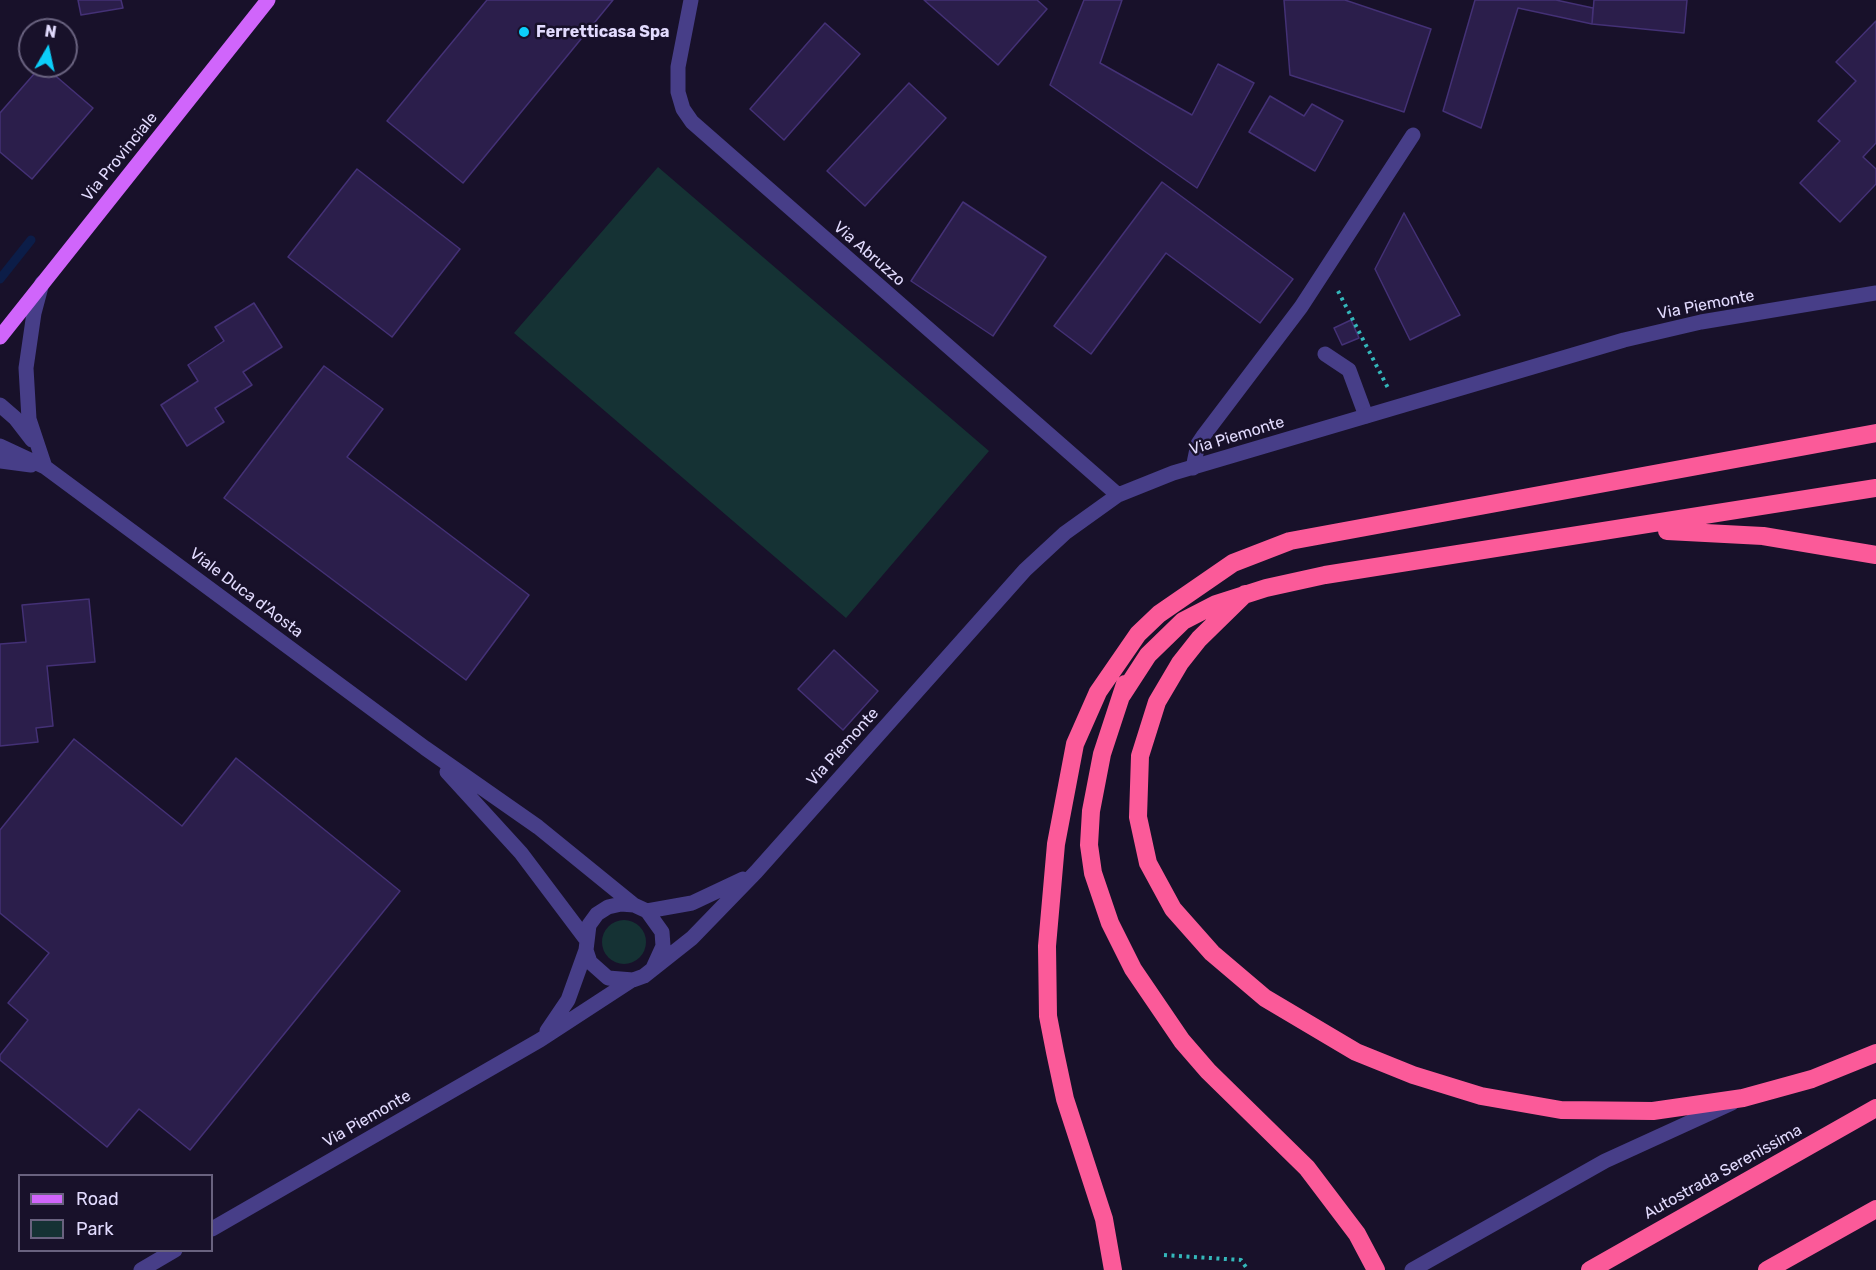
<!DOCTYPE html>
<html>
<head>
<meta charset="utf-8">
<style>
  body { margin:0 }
  #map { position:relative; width:1876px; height:1270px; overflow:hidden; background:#18112a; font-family:Rubik,sans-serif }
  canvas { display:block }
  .legend { position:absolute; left:18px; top:1174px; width:195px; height:78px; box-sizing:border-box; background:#18112a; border:2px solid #69627f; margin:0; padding:8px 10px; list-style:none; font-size:18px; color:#e2dbfe }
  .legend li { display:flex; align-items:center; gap:12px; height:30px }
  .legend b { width:30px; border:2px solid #69627f }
  .north { position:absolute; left:18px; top:18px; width:60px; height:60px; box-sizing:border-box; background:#18112a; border:2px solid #69627f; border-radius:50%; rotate:9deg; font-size:16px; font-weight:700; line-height:24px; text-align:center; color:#e2dbfe }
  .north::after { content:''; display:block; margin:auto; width:21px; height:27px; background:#0ccef9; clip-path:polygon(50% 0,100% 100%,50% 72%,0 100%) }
</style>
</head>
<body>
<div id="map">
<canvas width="1876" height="1270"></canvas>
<ul class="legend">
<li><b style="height:8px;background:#d065fb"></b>Road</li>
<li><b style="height:16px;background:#153234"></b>Park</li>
</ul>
<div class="north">N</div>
</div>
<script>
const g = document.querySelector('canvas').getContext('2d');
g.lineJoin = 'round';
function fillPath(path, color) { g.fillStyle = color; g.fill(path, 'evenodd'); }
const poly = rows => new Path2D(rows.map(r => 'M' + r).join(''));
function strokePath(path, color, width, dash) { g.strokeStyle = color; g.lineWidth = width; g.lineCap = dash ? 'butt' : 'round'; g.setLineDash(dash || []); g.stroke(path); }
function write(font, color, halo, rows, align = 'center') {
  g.font = font + ' Rubik,sans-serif'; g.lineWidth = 5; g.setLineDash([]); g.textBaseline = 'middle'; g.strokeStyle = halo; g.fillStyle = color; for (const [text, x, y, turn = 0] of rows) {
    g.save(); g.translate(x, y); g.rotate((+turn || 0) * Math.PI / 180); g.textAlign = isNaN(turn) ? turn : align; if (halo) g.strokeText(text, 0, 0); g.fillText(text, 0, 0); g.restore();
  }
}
fillPath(poly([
  [658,167,989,451,846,618,514,333],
  '602 942a22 22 0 1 1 44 0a22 22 0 1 1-44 0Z'
]), '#153234');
strokePath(poly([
  [0,279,31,240]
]), '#0c1d48', 9);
const building = poly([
  [78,0,121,0,123,8,81,15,78,0],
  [487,0,613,0,463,183,387,121,487,0],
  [924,0,1037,0,1047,9,998,65,924,0],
  [1084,0,1122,0,1100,63,1192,115,1218,64,1254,83,1197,188,1050,85,1084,0],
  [1284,0,1345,0,1431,29,1404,112,1290,75,1284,0],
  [1475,0,1556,0,1593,8,1592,24,1518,8,1481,128,1443,111,1475,0],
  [1594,0,1687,0,1684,33,1592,24,1594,0],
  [1876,21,1876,143,1863,157,1876,169,1876,184,1840,222,1800,183,1840,141,1818,121,1856,81,1836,62,1876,21],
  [825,23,860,54,784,140,750,109,825,23],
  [41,66,44,66,93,108,32,179,0,152,0,113,41,66],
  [909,83,946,118,865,206,827,171,909,83],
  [1270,96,1304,116,1312,104,1343,121,1315,171,1249,132,1270,96],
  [357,169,460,249,392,337,288,257,357,169],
  [1162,182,1293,279,1260,323,1166,253,1091,354,1054,326,1162,182],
  [963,202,1046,257,993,336,911,281,963,202],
  [1404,213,1460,315,1410,340,1375,269,1404,213],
  [254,303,282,347,243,372,252,385,215,408,224,422,187,446,161,405,198,381,188,365,224,341,215,327,254,303],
  [1351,320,1359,338,1342,345,1334,328,1351,320],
  [324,366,383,409,347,457,529,595,466,680,224,498,324,366],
  [89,599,95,662,47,666,53,726,36,728,38,742,0,746,0,644,26,642,22,605,89,599],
  [834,650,878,691,843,730,798,689,834,650],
  [74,739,182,826,236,758,400,891,190,1150,139,1109,107,1147,0,1060,0,1055,28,1020,8,1003,49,953,0,913,0,830,74,739]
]);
fillPath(building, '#2b1e4b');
strokePath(building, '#443176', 1.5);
strokePath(poly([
  [1338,291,1388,388],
  [1164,1255,1241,1260,1248,1270]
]), '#34b7ba', 4, [3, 4.5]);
strokePath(poly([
  [1325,354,1349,370,1366,416],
  [1193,468,1198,444,1204,435,1301,307,1413,135],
  [1412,1270,1605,1161,1732,1103]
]), '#473e88', 15);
strokePath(poly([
  [691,0,678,67,678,92,683,109,692,122,1118,495],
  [42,283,34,313,26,368,29,419,45,467],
  [0,405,15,418,32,440],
  [0,446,45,467,425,748,538,827,634,905],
  [0,461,31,465],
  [447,772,521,853,585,938],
  [647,911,692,903,743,879],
  [653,968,663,946,662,932,647,911,634,905,621,904,608,907,597,914,589,925,586,950,590,962,608,978,633,980,644,976,692,938,756,872,1025,570,1065,533,1118,495,1173,473,1624,340,1701,322,1876,293],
  [547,1031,568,1000,586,950],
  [212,1229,540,1040,632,980],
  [141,1270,175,1250]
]), '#473e88', 15);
strokePath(poly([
  [0,337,268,0]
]), '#d065fb', 15);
strokePath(poly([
  [1667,531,1763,536,1876,555],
  [1245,594,1199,639,1180,663,1157,702,1140,756,1138,817,1148,863,1173,909,1212,953,1265,998,1356,1052,1413,1075,1481,1096,1561,1110,1653,1111,1743,1098,1812,1079,1876,1053],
  [1125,684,1102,754,1091,811,1089,845,1093,873,1110,923,1133,969,1182,1041,1208,1071,1307,1168,1357,1234,1376,1270],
  [1122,695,1148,655,1183,621,1216,604,1266,588,1325,575,1876,488],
  [1113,1270,1104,1219,1065,1099,1055,1052,1048,1016,1047,946,1056,844,1075,744,1098,692,1138,634,1159,614,1233,563,1290,541,1876,433],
  [1590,1270,1876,1108],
  [1767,1270,1876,1209]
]), '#fb5a99', 18);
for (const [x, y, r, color] of [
  [524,32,6,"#0ccef9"]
]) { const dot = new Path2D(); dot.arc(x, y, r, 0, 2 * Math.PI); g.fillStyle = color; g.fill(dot); strokePath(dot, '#18112a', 2); }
write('bold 16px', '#e2dbfe', '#18112a', [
  ["Ferretticasa Spa",536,32]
], 'left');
write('16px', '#e2dbfe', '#18112a', [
  ["Via Provinciale",120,157,-51],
  ["Via Abruzzo",869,254,41],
  ["Via Piemonte",1706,305,-11],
  ["Via Piemonte",1237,436,-17],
  ["Viale Duca d'Aosta",246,593,37],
  ["Via Piemonte",843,747,-48],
  ["Via Piemonte",367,1119,-30],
  ["Autostrada Serenissima",1723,1172,-29]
]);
</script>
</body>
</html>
